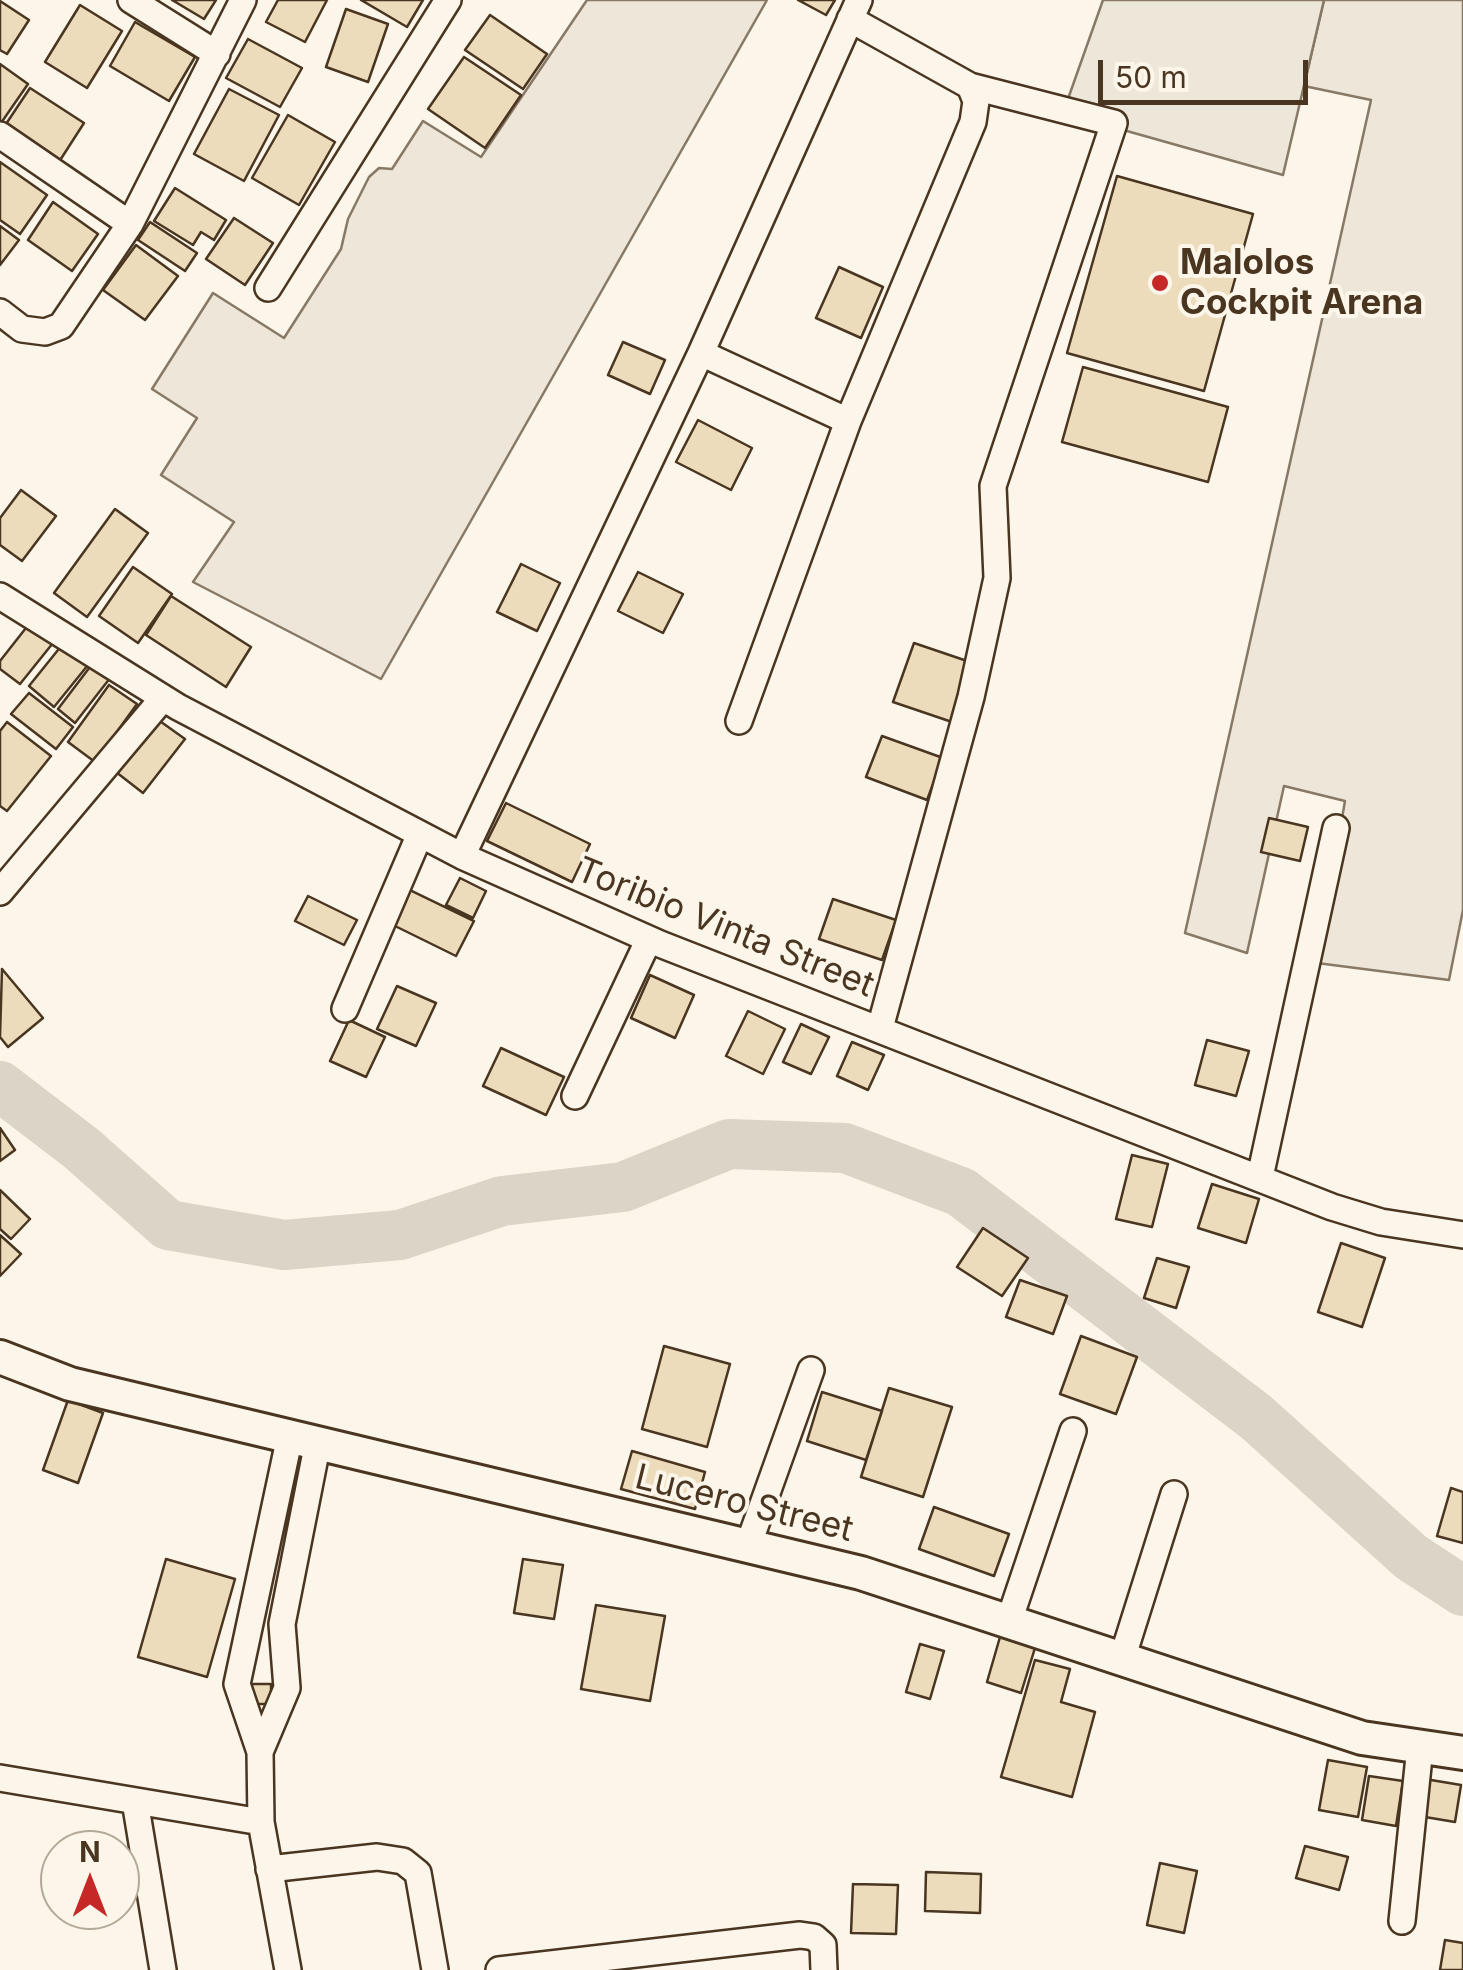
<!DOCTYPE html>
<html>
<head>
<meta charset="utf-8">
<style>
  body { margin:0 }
  #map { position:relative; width:1463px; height:1970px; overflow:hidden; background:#fbf6e9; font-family:Inter,sans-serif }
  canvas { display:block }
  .north { position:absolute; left:40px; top:1830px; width:100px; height:100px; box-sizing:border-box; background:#fbf6e9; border:2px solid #b4a999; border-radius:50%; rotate:0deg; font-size:28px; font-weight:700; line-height:40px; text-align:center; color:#4a3520 }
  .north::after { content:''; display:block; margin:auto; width:35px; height:45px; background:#c62828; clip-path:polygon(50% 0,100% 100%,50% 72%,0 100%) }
  .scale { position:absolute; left:1098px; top:60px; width:210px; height:45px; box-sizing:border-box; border:5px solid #4a3520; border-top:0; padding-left:12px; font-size:30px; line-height:35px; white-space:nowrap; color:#4a3520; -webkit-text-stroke:8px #fbf6e9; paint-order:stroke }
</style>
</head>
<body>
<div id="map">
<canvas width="1463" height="1970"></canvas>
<div class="north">N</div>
<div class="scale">50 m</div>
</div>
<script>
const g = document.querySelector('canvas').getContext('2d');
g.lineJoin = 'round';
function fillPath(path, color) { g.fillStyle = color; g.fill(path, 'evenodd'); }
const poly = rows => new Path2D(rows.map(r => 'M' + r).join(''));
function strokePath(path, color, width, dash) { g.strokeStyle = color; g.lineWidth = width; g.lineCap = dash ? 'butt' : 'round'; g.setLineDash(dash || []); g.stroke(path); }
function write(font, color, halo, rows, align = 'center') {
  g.font = font + ' Inter,sans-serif'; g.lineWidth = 8; g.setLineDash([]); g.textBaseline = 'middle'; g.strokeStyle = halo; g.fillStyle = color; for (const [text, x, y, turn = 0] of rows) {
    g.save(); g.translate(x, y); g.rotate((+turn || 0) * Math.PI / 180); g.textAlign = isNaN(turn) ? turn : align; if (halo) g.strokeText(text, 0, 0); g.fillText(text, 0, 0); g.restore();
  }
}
const green = poly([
  [587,0,767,0,381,679,193,582,234,522,161,475,197,418,152,389,213,293,284,338,341,249,348,219,369,177,379,168,392,169,423,121,481,157,587,0],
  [1324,0,1463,0,1463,910,1449,980,1317,963,1345,801,1284,786,1247,953,1185,933,1371,100,1304,86,1324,0]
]);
fillPath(green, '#ede6d9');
strokePath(green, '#887966', 2.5);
const parking = poly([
  [1103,0,1324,0,1283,175,1063,113,1103,0]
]);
fillPath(parking, '#ede7d9');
strokePath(parking, '#887966', 2.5);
strokePath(poly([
  [0,1086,81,1148,168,1225,284,1245,400,1235,502,1201,623,1187,729,1144,845,1148,961,1192,1256,1417,1411,1557,1463,1591]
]), '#dcd4c6', 50);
const building = poly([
  [172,0,216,0,204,19,172,0],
  [278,0,327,0,305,42,266,22,278,0],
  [361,0,423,0,407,27,361,0],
  [798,0,835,0,826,15,798,0],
  [0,1,29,20,7,54,0,50,0,1],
  [80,5,122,31,87,88,45,62,80,5],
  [346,9,388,24,368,82,326,67,346,9],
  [490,15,547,54,523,89,465,50,490,15],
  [135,22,195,57,169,101,110,66,135,22],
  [248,39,302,68,280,107,226,78,248,39],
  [464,57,521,95,485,148,428,109,464,57],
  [0,64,28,84,1,123,0,123,0,64],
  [30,88,84,123,57,165,2,130,30,88],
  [229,89,279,115,244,181,194,154,229,89],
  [288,115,335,142,299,205,252,178,288,115],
  [0,162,47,195,20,234,0,220,0,162],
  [1117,176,1253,214,1204,391,1067,353,1117,176],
  [175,188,226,220,214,240,201,232,193,245,154,221,175,188],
  [53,202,98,234,72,271,28,240,53,202],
  [234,218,273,243,245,285,206,259,234,218],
  [150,222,197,253,185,271,138,240,150,222],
  [0,226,19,240,0,265,0,226],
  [136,245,178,276,145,320,103,290,136,245],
  [839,267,883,287,861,338,816,318,839,267],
  [623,342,665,360,650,394,608,375,623,342],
  [1083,367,1228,407,1208,482,1062,442,1083,367],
  [698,420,752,448,731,490,676,462,698,420],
  [21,490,56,516,22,561,0,545,0,518,21,490],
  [115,509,148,533,87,617,54,593,115,509],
  [521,564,560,583,537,631,497,612,521,564],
  [133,567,172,594,138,643,99,616,133,567],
  [638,572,683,594,663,633,618,611,638,572],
  [171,596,251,647,226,687,146,635,171,596],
  [33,619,57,638,20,684,0,669,0,661,33,619],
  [914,643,973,663,952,722,893,702,914,643],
  [62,645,88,665,54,707,29,686,62,645],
  [96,659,114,673,75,723,58,709,96,659],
  [109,685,137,704,95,762,68,742,109,685],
  [29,693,73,727,56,749,11,714,29,693],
  [157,719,185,739,143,793,116,772,157,719],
  [7,722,51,756,7,811,0,806,0,731,7,722],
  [882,736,943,758,927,800,866,777,882,736],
  [506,803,590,844,572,882,487,841,506,803],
  [1269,818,1308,827,1300,861,1261,852,1269,818],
  [460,878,486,891,473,918,446,905,460,878],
  [410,890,474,921,456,956,393,925,410,890],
  [308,896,357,920,344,945,295,921,308,896],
  [833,899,896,920,882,960,819,939,833,899],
  [2,969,43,1018,8,1047,0,1037,2,969],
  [650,975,694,995,675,1038,631,1018,650,975],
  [397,986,436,1003,416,1046,377,1029,397,986],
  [748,1011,785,1029,763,1074,726,1056,748,1011],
  [349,1020,385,1037,366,1077,330,1061,349,1020],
  [801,1024,829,1037,811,1074,783,1062,801,1024],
  [1207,1040,1249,1051,1236,1096,1195,1085,1207,1040],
  [852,1042,884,1055,868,1090,837,1076,852,1042],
  [501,1048,564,1077,546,1115,483,1086,501,1048],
  [0,1128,15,1150,0,1161,0,1128],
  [1132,1155,1168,1164,1152,1227,1116,1219,1132,1155],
  [1212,1184,1259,1199,1246,1243,1198,1228,1212,1184],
  [0,1190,30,1219,11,1239,0,1229,0,1190],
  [983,1228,1028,1258,1002,1296,957,1267,983,1228],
  [0,1235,21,1254,0,1276,0,1235],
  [1341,1243,1385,1258,1362,1327,1318,1312,1341,1243],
  [1157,1258,1189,1267,1176,1308,1144,1298,1157,1258],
  [1020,1280,1067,1296,1053,1334,1006,1317,1020,1280],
  [1081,1336,1137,1357,1116,1414,1060,1394,1081,1336],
  [664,1346,730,1364,707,1447,642,1429,664,1346],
  [889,1388,952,1407,923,1497,861,1477,889,1388],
  [822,1392,882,1411,866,1460,807,1441,822,1392],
  [68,1400,103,1413,78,1483,43,1470,68,1400],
  [632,1451,705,1472,695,1509,621,1489,632,1451],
  [1451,1488,1463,1492,1463,1543,1437,1536,1451,1488],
  [934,1507,1009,1534,994,1576,919,1549,934,1507],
  [166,1559,235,1579,207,1677,138,1657,166,1559],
  [523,1559,563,1565,554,1619,514,1613,523,1559],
  [596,1605,665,1616,650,1701,581,1689,596,1605],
  [1000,1637,1035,1648,1021,1693,987,1682,1000,1637],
  [920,1644,944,1651,930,1699,906,1692,920,1644],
  [1035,1660,1070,1669,1061,1702,1095,1712,1072,1797,1001,1777,1035,1660],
  [251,1684,271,1684,271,1704,251,1704,251,1684],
  [1328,1760,1367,1767,1358,1817,1319,1810,1328,1760],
  [1369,1776,1403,1781,1396,1826,1362,1820,1369,1776],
  [1425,1779,1461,1785,1455,1822,1419,1816,1425,1779],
  [1305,1846,1348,1857,1339,1890,1296,1878,1305,1846],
  [1160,1863,1197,1871,1184,1933,1147,1925,1160,1863],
  [926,1872,981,1874,980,1913,925,1911,926,1872],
  [853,1884,898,1885,896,1934,851,1933,853,1884],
  [1445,1940,1463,1943,1463,1970,1440,1970,1445,1940]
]);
fillPath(building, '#ecdcbc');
strokePath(building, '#4a3520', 2.5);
const minor = poly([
  [131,0,217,54],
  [0,135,130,224],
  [268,288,448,0],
  [0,312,22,329,45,332,61,326,130,224,243,0],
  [701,353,848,421],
  [0,596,178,707,462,856,660,944,1332,1207,1381,1222,1463,1235],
  [739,721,848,421,973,122,976,101,970,86,850,19],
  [462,856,701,353,859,0],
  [0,892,163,698],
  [345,1009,420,834],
  [880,1028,971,697,997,578,993,486,1114,123,970,86],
  [575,1096,649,939],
  [1260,1177,1336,828],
  [290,1436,237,1684,260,1752,287,1688,282,1624,318,1442],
  [748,1546,811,1370],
  [1009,1621,1073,1431],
  [1122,1659,1174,1494],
  [260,1752,261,1822,288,1970],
  [0,1778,261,1822],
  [135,1801,163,1970],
  [269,1869,377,1857,403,1861,418,1873,435,1970],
  [1402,1921,1420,1747],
  [499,1970,800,1935,814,1937,823,1945,824,1970]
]);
const tertiary = poly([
  [0,1357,70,1384,861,1573,1362,1738,1463,1753]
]);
strokePath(minor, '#4a3520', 30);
strokePath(tertiary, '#4a3520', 38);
strokePath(minor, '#fbf6e9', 25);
strokePath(tertiary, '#fbf6e9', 32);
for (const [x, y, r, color] of [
  [1160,283,10,"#c62828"]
]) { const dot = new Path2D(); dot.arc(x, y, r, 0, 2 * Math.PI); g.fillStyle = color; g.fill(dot); strokePath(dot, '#fbf6e9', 4); }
write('bold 35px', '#4a3520', '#fbf6e9', [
  ["Malolos",1180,263],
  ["Cockpit Arena",1180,303]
], 'left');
write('35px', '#4a3520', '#fbf6e9', [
  ["Toribio Vinta Street",725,928,22],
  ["Lucero Street",744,1504,14]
]);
</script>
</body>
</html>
